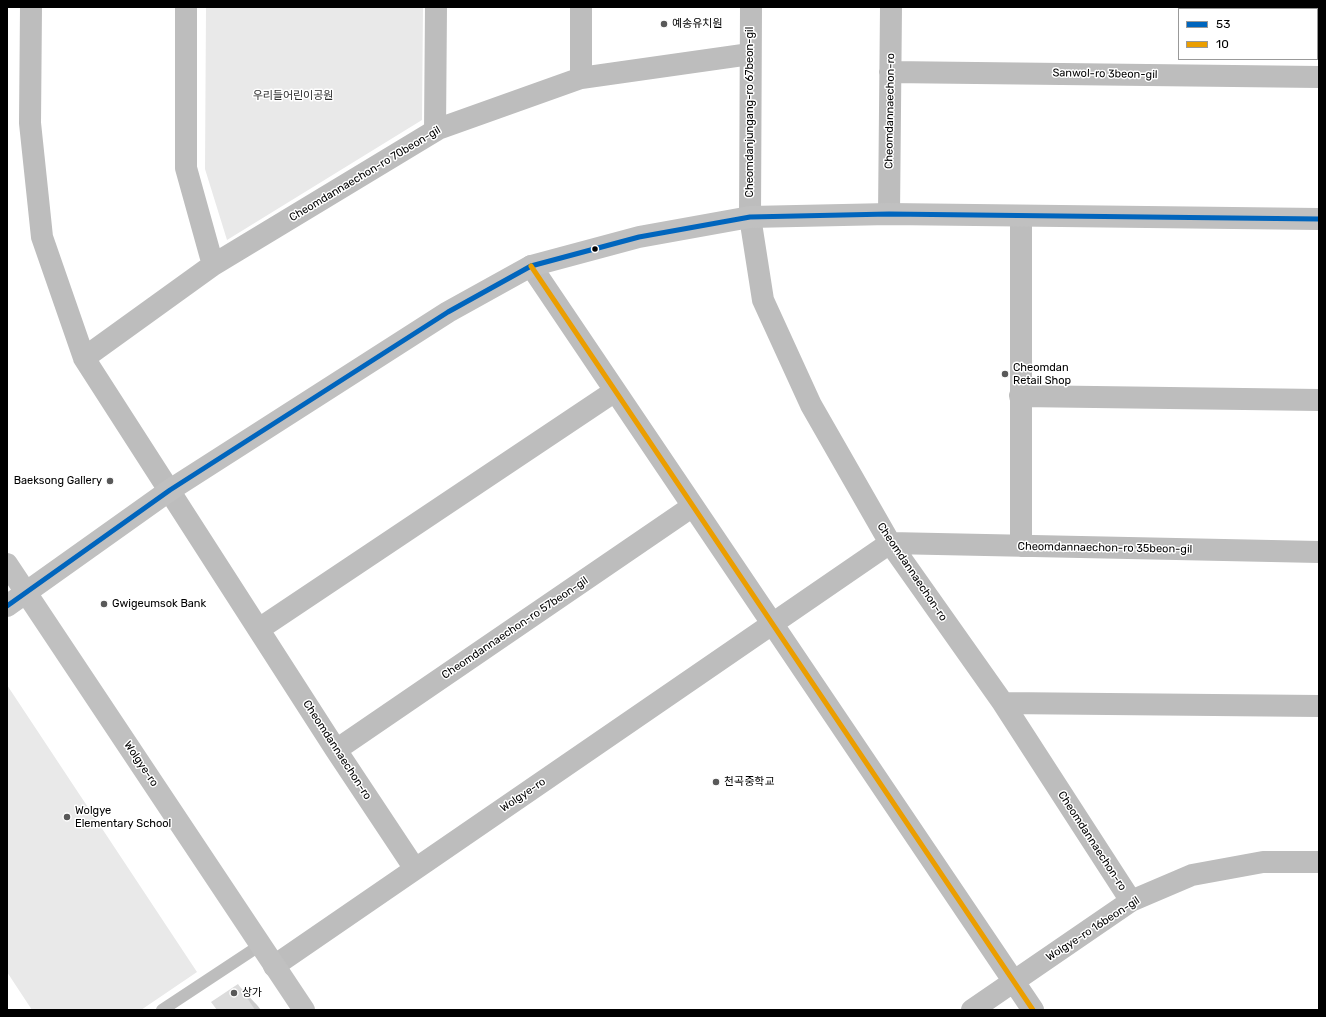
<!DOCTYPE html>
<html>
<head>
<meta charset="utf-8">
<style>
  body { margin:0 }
  #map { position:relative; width:1326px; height:1017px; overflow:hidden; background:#fff; font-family:Rubik,sans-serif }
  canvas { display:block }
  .frame { position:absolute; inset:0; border:8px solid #000; pointer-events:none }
  .legend { position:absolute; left:1178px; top:8px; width:140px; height:52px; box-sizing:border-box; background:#fff; border:1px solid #999; margin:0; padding:5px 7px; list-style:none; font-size:12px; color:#000 }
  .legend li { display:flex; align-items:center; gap:8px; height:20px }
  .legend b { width:20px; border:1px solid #999 }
</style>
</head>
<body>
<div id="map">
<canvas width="1326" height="1017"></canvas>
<div class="frame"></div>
<ul class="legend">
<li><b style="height:5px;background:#0065bd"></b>53</li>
<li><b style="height:5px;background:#eb9e00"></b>10</li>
</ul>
</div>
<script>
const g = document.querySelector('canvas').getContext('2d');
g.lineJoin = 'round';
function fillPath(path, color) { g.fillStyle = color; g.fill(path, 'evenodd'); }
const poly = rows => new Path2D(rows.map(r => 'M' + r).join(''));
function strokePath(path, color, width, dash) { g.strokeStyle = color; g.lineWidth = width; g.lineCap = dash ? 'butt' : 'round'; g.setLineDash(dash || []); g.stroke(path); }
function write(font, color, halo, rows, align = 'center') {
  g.font = font + ' Rubik,"Noto Sans KR",sans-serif'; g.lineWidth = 3; g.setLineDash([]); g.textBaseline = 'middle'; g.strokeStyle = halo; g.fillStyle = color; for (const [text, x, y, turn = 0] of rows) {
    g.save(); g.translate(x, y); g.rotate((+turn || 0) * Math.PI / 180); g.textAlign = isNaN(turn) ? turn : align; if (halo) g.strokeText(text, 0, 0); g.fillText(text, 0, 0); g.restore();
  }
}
fillPath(poly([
  [206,7,423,7,422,120,227,240,205,169],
  [7,685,197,972,141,1010,32,1010,7,972]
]), '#e9e9e9');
fillPath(poly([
  [238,985,257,1005,261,1010,218,1010]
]), '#0003');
fillPath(poly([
  [238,984,255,1010,217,1010,211,1002]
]), '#dcdcdc');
strokePath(poly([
  [162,1010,262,944]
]), '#bdbdbd', 12);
strokePath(poly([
  [31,7,30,123,42,237,84,358,336,750,415,869],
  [186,7,186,168,213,265],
  [751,7,750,217,763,300,811,405,890,543,1003,703,1131,901],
  [890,72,1319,77],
  [581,78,581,7],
  [435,131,436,7],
  [889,214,891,7],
  [1021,216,1021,546],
  [531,266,1033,1010],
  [84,358,213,265,438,129,581,78,750,54],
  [1020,396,1319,400],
  [259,629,615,391],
  [1003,703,1319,706],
  [336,750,693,506],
  [274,966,890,543,1319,552],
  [972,1010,1131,901,1192,875,1263,862,1319,862]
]), '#bdbdbd', 22);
strokePath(poly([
  [7,564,304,1010],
  [7,606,170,490,448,312,531,266,639,237,750,217,889,214,1319,219]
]), '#c0c0c0', 22);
strokePath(poly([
  [7,606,170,490,448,312,531,266,639,237,750,217,889,214,1319,219]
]), '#0065bd', 5);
strokePath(poly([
  [531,266,1033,1010]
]), '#eb9e00', 5);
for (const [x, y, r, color] of [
  [664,24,4,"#595959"],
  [595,249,3.5,"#000"],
  [1005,374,4,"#595959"],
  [110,481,4,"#595959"],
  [104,604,4,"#595959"],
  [716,782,4,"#595959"],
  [67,817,4,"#595959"],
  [234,993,4,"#595959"]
]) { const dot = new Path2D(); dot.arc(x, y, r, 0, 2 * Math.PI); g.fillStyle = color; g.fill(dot); strokePath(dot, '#fff', 1.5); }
write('11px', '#000', '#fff', [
  ["예송유치원",672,24],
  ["Cheomdan",1013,368],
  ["Retail Shop",1013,381],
  ["Baeksong Gallery",102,481,"right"],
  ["Gwigeumsok Bank",112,604],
  ["천곡중학교",724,782],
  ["Wolgye",75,811],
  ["Elementary School",75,824],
  ["상가",242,993]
], 'left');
write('11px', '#000', '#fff', [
  ["Sanwol-ro 3beon-gil",1105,74,1],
  ["Cheomdannaechon-ro",890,111,-89],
  ["Cheomdanjungang-ro 67beon-gil",750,112,-90],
  ["Cheomdannaechon-ro 70beon-gil",365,174,-31],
  ["Cheomdannaechon-ro 35beon-gil",1105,548,1],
  ["Cheomdannaechon-ro",912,572,56],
  ["Cheomdannaechon-ro 57beon-gil",515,628,-34],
  ["Cheomdannaechon-ro",337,750,57],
  ["Wolgye-ro",141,764,56],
  ["Wolgye-ro",523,795,-34],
  ["Cheomdannaechon-ro",1092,841,57],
  ["Wolgye-ro 16beon-gil",1093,929,-33]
]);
write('11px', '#2e2e2e', '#fff', [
  ["우리들어린이공원",293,96]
]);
</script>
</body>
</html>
